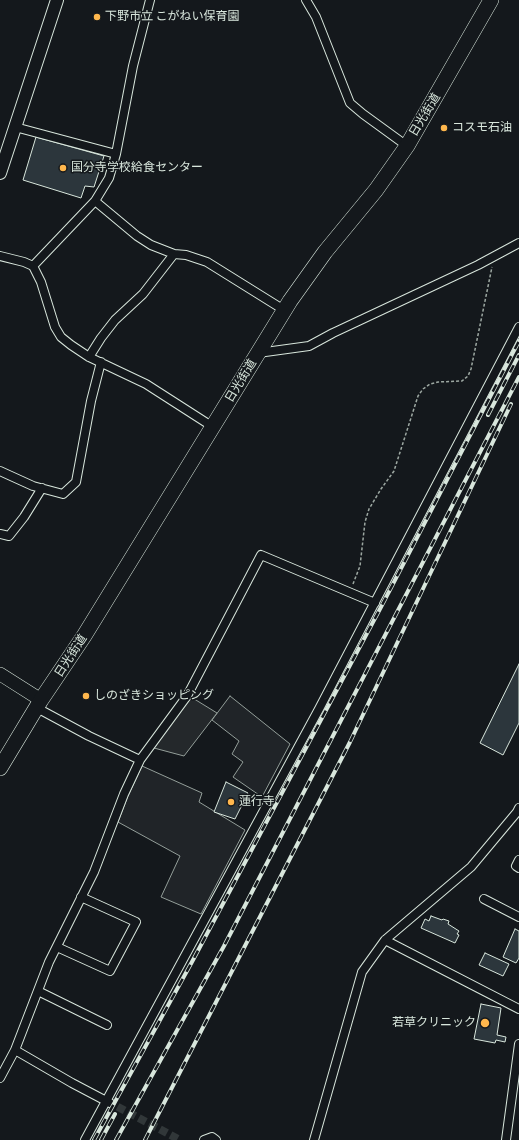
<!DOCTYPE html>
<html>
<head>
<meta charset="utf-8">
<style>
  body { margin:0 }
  canvas { display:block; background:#14181c }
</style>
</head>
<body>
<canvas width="519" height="1140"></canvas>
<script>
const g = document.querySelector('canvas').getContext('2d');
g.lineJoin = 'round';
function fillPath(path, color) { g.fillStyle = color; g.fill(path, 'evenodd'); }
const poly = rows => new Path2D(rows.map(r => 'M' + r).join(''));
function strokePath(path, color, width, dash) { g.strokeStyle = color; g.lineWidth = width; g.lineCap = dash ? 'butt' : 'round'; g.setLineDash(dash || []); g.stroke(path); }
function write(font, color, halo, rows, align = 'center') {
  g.font = font + ' "PT Sans Narrow","Noto Sans JP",sans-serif'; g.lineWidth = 3; g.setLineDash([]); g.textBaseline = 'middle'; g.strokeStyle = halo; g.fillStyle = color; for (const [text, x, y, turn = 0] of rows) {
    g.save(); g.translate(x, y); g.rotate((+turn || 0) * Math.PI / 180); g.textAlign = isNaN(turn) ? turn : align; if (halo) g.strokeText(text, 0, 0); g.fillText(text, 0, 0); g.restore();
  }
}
const green = poly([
  [230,696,290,744,262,797,233,777,243,762,232,754,239,741,212,720,230,696],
  [142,766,202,793,199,802,245,830,201,914,161,897,180,856,118,822,128,796,142,766]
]);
fillPath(green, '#202428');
strokePath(green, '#939e99', 1);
const parking = poly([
  [191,697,217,713,184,756,154,748,191,697]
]);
fillPath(parking, '#24282b');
strokePath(parking, '#939e99', 1);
const building = poly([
  [36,137,104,156,94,187,85,186,81,198,23,180,36,137],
  [519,664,519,723,503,755,480,743,519,664],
  [226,782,248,793,235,819,214,812,226,782],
  [431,916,442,920,443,919,449,921,448,924,459,931,457,934,459,935,455,943,421,928,425,919,429,921,431,916],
  [515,929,519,931,519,958,516,963,503,957,515,929],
  [485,953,509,964,503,976,479,965,485,953],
  [481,1004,501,1008,497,1035,506,1037,505,1042,496,1040,495,1043,474,1039,481,1004]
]);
fillPath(building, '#2c363c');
strokePath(building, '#d8e6dc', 1);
strokePath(poly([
  [107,1101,180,1140]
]), '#313739', 8, [8, 4]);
const street = poly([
  [306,0,316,17,350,103,363,114,407,146],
  [15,127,116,154],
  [95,201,109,178,116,154,133,66,150,0],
  [0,256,24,262,33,266,41,282,55,327,61,337,71,345,89,357,146,384,213,427],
  [33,266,95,201,137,236,151,245,174,254,186,255,207,262,284,310],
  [258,353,309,346,333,333,478,265,519,243],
  [89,357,101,338,115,320,143,294,174,254],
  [0,471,33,486,63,494,76,482,91,401,101,362],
  [0,534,9,536,24,517,42,488],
  [37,708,89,736,140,760],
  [519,860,516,866,519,868],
  [484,899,519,917],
  [385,940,519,1009],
  [57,947,110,971,136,922,81,897],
  [38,991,107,1025],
  [15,1050,72,1083,110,1103],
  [0,1078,15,1050,49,962,94,872,124,794,140,760,187,696,261,555,375,603],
  [85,1140,319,709,519,327],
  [204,1140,212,1137,216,1140],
  [314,1140,362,972,385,940,471,867,517,812,519,808],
  [506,1140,519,1044]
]);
const secondary = poly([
  [0,173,57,0]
]);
const primary = poly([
  [0,674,41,700]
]);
const highway = poly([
  [0,768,41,700,84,636,290,301,325,252,376,190,407,146,491,0]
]);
strokePath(street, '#d8e6dc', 10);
strokePath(secondary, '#d8e6dc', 14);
strokePath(primary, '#d8e6dc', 14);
strokePath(highway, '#d8e6dc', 16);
strokePath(poly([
  [353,584,360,566,365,522,369,509,381,489,394,471,418,396,423,389,430,384,438,382,462,381,468,376,471,369,492,267]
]), '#9da8a2', 1.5, [3, 2]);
strokePath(street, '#14181c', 8);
strokePath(secondary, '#14181c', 12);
strokePath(primary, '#14181c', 13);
strokePath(highway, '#14181c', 15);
const rail = poly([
  [488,415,519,355],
  [94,1140,193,960,381,607,519,341],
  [101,1140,115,1114],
  [116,1140,224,946,519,377],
  [145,1140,350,742,511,404]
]);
strokePath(rail, '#d8e6dc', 4);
strokePath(rail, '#14181c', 2.5, [8]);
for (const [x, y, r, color] of [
  [97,17,4,"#ffb74d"],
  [444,128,4,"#ffb74d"],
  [63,168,4,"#ffb74d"],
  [86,696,4,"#ffb74d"],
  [231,802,4,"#ffb74d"],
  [485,1023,5,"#ffb74d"]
]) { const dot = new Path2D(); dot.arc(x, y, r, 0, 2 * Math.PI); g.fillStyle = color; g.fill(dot); strokePath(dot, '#14181c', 1.5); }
write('12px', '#d8e6dc', '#14181c', [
  ["下野市立 こがねい保育園",105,17],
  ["コスモ石油",452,128],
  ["国分寺学校給食センター",71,168],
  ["しのざきショッピング",94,696],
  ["蓮行寺",239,802],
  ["若草クリニック",476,1023,"right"]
], 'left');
write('12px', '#d8e6dc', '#14181c', [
  ["日光街道",425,115,-59],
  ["日光街道",241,381,-59],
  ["日光街道",71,656,-57]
]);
</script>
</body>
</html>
